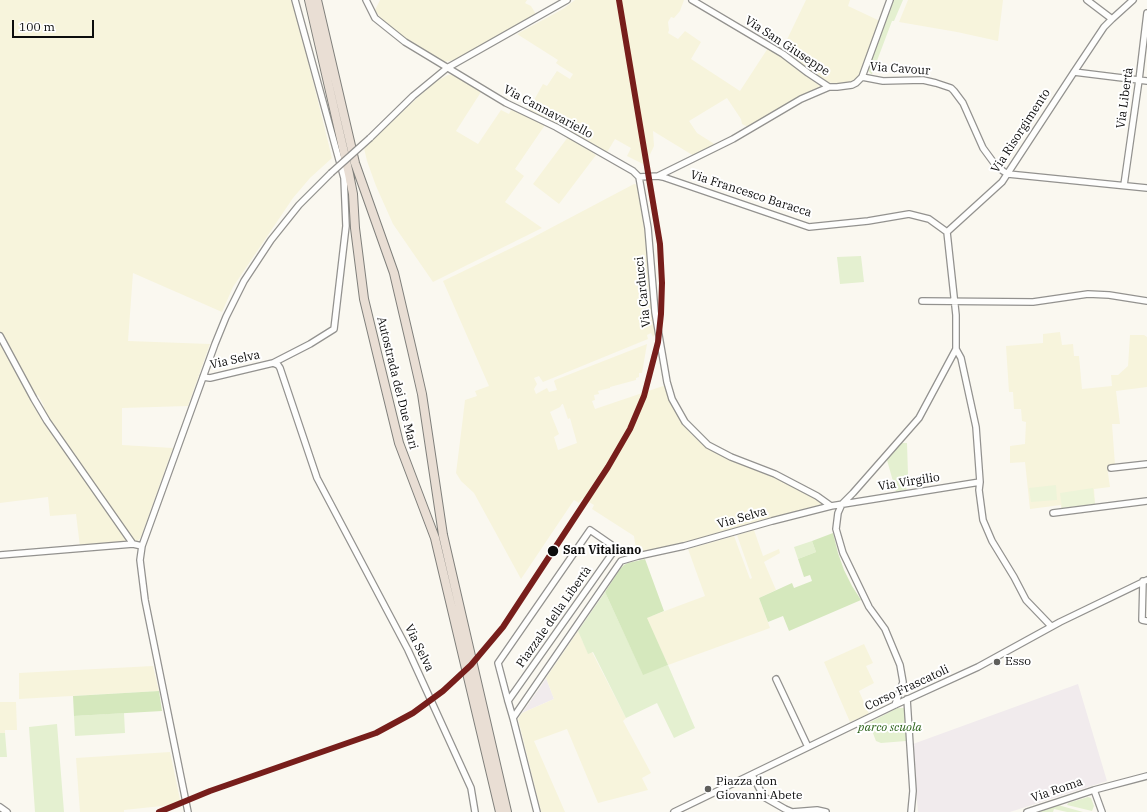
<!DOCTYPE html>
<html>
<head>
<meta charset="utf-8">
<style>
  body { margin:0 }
  #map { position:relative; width:1147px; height:812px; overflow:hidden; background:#faf8f0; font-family:"IBM Plex Serif",serif }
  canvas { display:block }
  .scale { position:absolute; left:12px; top:20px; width:82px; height:18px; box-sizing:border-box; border:2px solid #0c0c0c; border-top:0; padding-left:5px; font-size:12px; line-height:14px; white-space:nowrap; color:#0c0c0c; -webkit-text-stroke:3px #fff; paint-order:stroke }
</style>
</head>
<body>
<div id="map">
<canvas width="1147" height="812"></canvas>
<div class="scale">100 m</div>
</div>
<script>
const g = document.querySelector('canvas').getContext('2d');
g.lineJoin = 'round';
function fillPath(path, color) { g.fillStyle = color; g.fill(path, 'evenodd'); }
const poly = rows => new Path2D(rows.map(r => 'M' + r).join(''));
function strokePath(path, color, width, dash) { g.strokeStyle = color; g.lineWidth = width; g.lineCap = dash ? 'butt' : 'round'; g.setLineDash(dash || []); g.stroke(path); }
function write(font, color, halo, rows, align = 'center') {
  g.font = font + ' "IBM Plex Serif",serif'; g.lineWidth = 4; g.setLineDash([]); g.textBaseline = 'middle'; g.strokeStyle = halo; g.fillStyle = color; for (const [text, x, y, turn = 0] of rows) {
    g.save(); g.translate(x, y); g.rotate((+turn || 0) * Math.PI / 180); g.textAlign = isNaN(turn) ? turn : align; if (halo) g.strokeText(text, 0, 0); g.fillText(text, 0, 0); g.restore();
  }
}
fillPath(poly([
  [546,678,554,699,522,713,541,686],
  [1078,684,1107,781,1010,812,918,812,916,790,913,744]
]), '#f1ebed');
fillPath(poly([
  [0,0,293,0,332,158,310,178,293,198,233,287,222,312,133,273,128,341,210,344,188,406,122,408,122,445,173,448,141,537,138,541,135,541,132,540,49,420,42,408,44,406,38,395,34,396,0,332],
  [380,0,527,0,525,3,531,6,537,16,455,60,443,62,439,60,414,45,384,23,375,10],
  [575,0,684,0,680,11,674,18,671,17,668,22,669,30,668,33,678,39,685,31,701,42,691,59,740,91,768,48,772,51,773,51,822,87,821,88,748,127,742,124,741,119,727,98,689,121,697,133,716,145,694,156,653,131,654,146,645,165,627,156,631,148,615,139,606,154,571,133,572,128,568,126,564,129,528,111,543,84,547,86,557,71,570,79,573,74,560,66,556,63,558,60,517,34,563,9],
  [806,0,850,0,848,6,880,21,859,78,852,82,839,84,826,82,801,65,782,50],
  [908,0,1003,0,998,41,957,32,899,22],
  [448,75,452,75,458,77,481,92,456,131,478,144,501,110,509,114,511,110,515,111,545,125,515,169,524,176,505,202,542,228,433,282,393,224,376,186,367,161,364,148,414,101,435,82],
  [568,137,594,151,593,153,596,155,559,204,533,184],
  [634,184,635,184,638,186,644,217,651,291,648,291,647,297,652,300,656,331,655,335,653,337,651,333,647,335,648,339,543,382,539,376,534,378,537,384,534,389,536,394,547,388,549,392,557,390,554,381,555,380,647,344,642,373,639,373,639,377,636,378,636,380,610,387,610,388,598,391,599,394,594,395,595,400,592,401,595,409,666,385,673,405,680,420,691,434,700,442,711,450,726,458,782,481,815,497,824,504,773,517,688,542,640,553,636,550,634,536,592,509,594,505,582,498,579,503,574,500,521,579,474,493,461,481,456,473,463,417,465,400,477,396,475,391,489,386,443,281,528,240],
  [562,404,563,404,568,419,570,418,577,443,558,450,554,437,559,434,550,412,560,407],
  [1060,332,1062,345,1073,344,1074,356,1079,356,1082,389,1112,386,1111,375,1118,375,1128,366,1130,335,1144,335,1147,337,1147,387,1116,391,1120,424,1112,424,1115,465,1107,466,1110,487,1094,489,1095,504,1061,508,1061,505,1030,509,1025,462,1010,463,1010,446,1025,444,1026,422,1022,421,1021,409,1014,409,1013,392,1009,392,1006,346,1043,343,1043,334],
  [0,341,32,400,129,543,80,547,76,514,50,516,48,497,0,503],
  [754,530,763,556,779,549,780,553,764,562,776,590,759,598,770,628,668,665,646,618,705,596,688,549,734,536,750,579,752,578,737,535],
  [578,631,588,653,592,652,626,718,623,721,651,773,642,778,648,790,598,803,567,729,534,741,565,812,541,812,518,719,522,713,554,699,546,678],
  [864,644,873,663,866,666,874,683,859,691,869,714,850,722,824,662],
  [153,666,159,691,19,699,19,673],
  [0,702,16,702,17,730,5,730,5,733,0,733],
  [170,752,181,804,124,810,124,812,80,812,76,758]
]), '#f7f4dc');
fillPath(poly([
  [893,0,903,0,894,21,892,21,872,74,871,74,867,69],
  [861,256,864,282,840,284,837,257],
  [901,443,907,443,908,475,904,475,907,492,898,494,898,492,896,492,887,460,889,456],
  [812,541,816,552,798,559,794,547],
  [605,592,643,674,668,665,695,728,674,738,657,703,626,718,593,652,588,654,578,631],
  [897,708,905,708,906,741,881,743,876,741,869,723],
  [124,713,125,733,75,736,74,716],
  [57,724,64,812,35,812,29,727],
  [0,733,5,733,7,757,0,757],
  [1088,797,1091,798,1094,806,1092,811,1067,805,1068,803],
  [1058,805,1083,812,1067,812,1054,809,1053,812,1039,812]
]), '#e4f0d0');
fillPath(poly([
  [833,533,838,553,844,570,852,586,861,600,789,631,783,616,768,622,759,598,792,583,794,588,812,581,810,575,804,577,798,559,816,552,812,541],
  [645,559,664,611,647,618,668,665,643,675,605,592,620,569,624,565,628,563],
  [159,691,162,711,74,716,73,696]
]), '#d5e8bd');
fillPath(poly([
  [1056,485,1057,500,1031,502,1029,488],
  [1093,488,1095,504,1062,508,1060,493]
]), '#edf4d9');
const minor = poly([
  [366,0,375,18,405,42,506,103,556,127,633,171,639,177],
  [692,0,783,54,808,73,829,87,837,87,852,85,856,83,862,77,890,0],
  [1087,0,1112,19],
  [1074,72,1147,81],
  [862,77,883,81,923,80,936,83,951,88,954,91,963,103,983,148,994,163,1003,171,1008,174,1147,188],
  [370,138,413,96,447,68,567,0],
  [658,176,733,139,801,99,829,87],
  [639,177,648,228,655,312,667,382,672,399,685,422,708,445,731,457,775,474,817,496,831,506],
  [639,177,658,176,663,177,809,227,868,221,909,214,929,219,947,232],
  [1124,185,1139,80,1147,13],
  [922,301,1033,302,1088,294,1109,295,1147,301],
  [0,336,34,399,47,421,133,544,142,546],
  [956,349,961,358,976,427,980,482,979,490,983,520,992,541,1014,577,1026,600,1051,626],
  [273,363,310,344,334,329,346,226,344,178,295,0],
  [203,377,210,378,273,363,278,365,280,368,317,478,408,650,471,788,475,812],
  [1111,468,1147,464],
  [1053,513,1147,501],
  [0,555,133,544],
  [1143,581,1142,620,1147,621],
  [776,679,808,747],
  [907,699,913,791,911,812],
  [508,701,616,548,590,530,498,663,508,701,513,718,537,812],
  [895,705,903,682,900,665,885,629,869,607,843,553,836,529,838,513,842,504,853,493,919,418,956,349,956,315,947,232,1002,182,1074,72,1104,27,1112,19,1133,0],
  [513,718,621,561,638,556,684,546,772,521,831,506,980,482],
  [752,775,764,797,785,809,792,812,817,810,826,812],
  [1094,790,1102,812],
  [0,807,7,812],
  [188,812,145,600,140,560,142,546,215,344,226,317,244,281,271,240,299,205,331,173],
  [674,812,895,705,978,667,1060,622,1147,580],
  [1027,812,1094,790,1147,776]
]);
const highway = poly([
  [309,0,349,174,353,194,355,228,364,299,378,357,399,443,435,538,500,812],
  [317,0,355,163,394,273,412,350,422,394,443,535,507,812]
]);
strokePath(minor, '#93928f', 8);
strokePath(highway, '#80807c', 10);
strokePath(minor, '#fefefd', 5.5);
strokePath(highway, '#e9ded4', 8);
const minorBridge = poly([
  [331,173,370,138]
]);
strokePath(minorBridge, '#93928f', 8, []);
strokePath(minorBridge, '#fefefd', 5.5);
strokePath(poly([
  [159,812,210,791,376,733,413,713,443,691,471,665,503,627,608,467,630,429,644,396,658,342,661,314,662,283,660,244,619,0]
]), '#771e1b', 6);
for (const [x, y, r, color] of [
  [553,551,6,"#0c0c0c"],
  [997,662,4,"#5f5f5c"],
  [708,789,4,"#5f5f5c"]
]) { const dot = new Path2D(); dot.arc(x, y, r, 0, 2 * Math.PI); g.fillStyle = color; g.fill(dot); strokePath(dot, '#fff', 1.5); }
write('12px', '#0c0c0c', '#fff', [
  ["Via San Giuseppe",787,46,33],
  ["Via Cavour",900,69,4],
  ["Via Libertà",1125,98,-82],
  ["Via Cannavariello",548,112,28],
  ["Via Risorgimento",1021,131,-57],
  ["Via Francesco Baracca",751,194,18],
  ["Via Carducci",643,292,-96],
  ["Via Selva",235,360,-12],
  ["Autostrada dei Due Mari",397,383,76],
  ["Via Virgilio",909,482,-9],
  ["Via Selva",742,518,-16],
  ["Piazzale della Libertà",554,617,-55],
  ["Via Selva",419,648,64],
  ["Corso Frascatoli",907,688,-25],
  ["Via Roma",1057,790,-19]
]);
write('bold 12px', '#0c0c0c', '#fff', [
  ["San Vitaliano",563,551]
], 'left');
write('12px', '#0c0c0c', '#fff', [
  ["Esso",1005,662],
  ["Piazza don",716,782],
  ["Giovanni Abete",716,796]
], 'left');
write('italic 12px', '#2d641c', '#fff', [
  ["parco scuola",890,728]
]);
</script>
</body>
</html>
